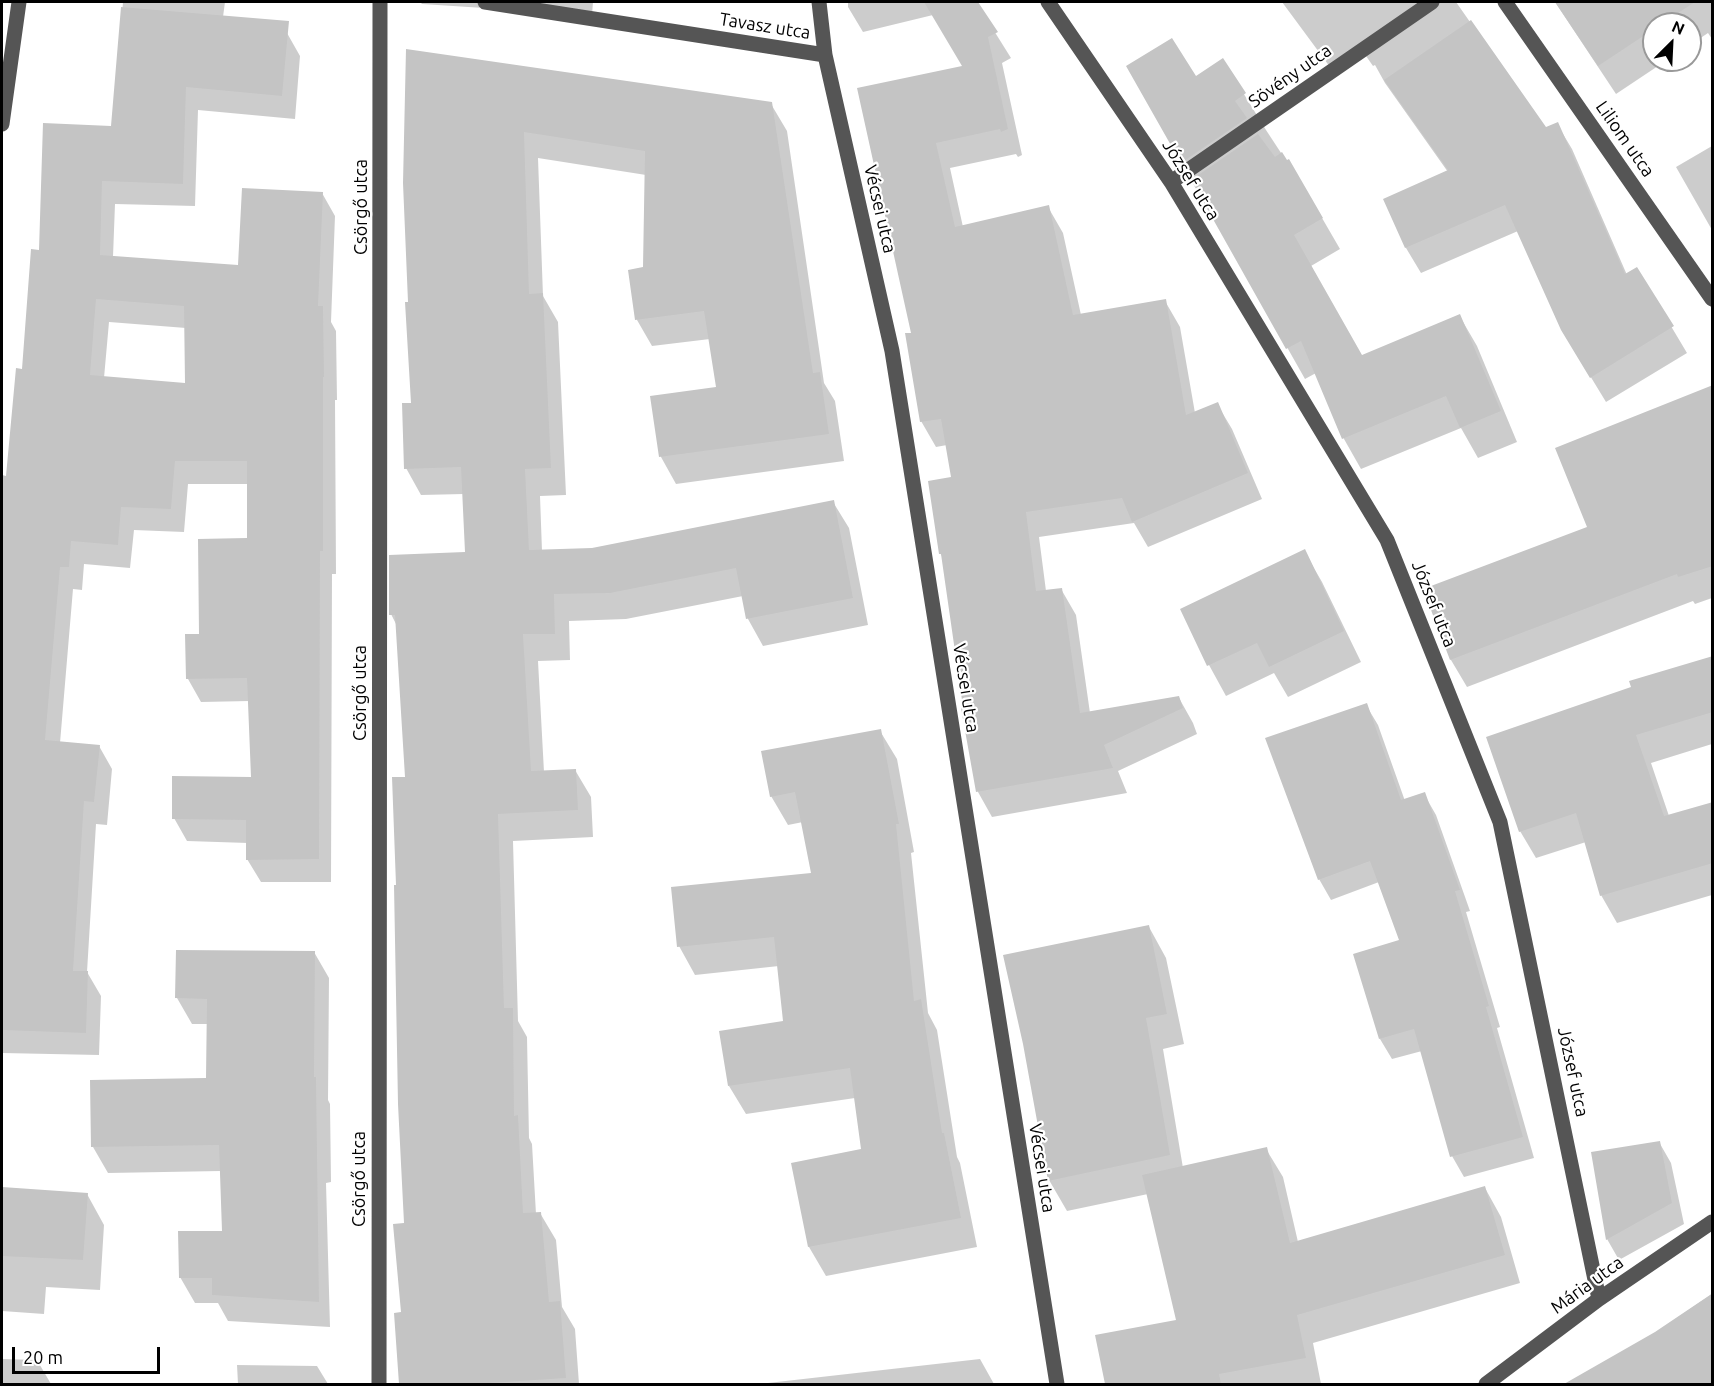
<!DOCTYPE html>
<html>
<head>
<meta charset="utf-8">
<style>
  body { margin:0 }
  #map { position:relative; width:1714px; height:1386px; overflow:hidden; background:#fff; font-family:Ubuntu,sans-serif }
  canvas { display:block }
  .frame { position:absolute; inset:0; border:3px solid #000; pointer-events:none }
  .north { position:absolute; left:1642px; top:12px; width:60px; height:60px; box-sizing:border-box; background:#fff; border:2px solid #999; border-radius:50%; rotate:24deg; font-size:16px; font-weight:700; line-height:24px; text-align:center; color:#000 }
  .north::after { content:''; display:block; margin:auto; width:21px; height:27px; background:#000; clip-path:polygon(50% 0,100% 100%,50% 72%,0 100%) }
  .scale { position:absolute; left:12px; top:1347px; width:148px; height:27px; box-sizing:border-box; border:3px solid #000; border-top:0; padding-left:8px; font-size:18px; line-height:21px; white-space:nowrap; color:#000; -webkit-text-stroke:4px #fff; paint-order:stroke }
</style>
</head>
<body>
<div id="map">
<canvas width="1714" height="1386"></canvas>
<div class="frame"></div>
<div class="north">N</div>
<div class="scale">20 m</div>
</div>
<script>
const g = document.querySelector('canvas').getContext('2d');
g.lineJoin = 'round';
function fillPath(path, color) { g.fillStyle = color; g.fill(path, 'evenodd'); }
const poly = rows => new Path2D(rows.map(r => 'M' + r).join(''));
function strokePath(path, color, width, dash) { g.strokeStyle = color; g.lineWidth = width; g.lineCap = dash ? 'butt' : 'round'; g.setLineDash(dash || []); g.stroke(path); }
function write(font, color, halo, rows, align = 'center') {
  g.font = font + ' Ubuntu,sans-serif'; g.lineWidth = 4.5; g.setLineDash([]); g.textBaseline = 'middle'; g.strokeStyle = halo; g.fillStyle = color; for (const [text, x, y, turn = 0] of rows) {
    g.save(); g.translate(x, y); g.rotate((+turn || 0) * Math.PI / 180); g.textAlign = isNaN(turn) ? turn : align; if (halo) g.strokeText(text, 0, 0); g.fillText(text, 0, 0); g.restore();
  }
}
fillPath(poly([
  [123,2,225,2,223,17,287,33,300,56,295,119,198,110,195,206,115,204,113,257,239,267,322,193,335,216,331,322,336,331,337,400,335,400,336,574,332,574,331,882,261,882,247,859,248,843,187,841,174,818,253,778,250,701,201,702,188,679,201,635,249,539,249,484,188,484,184,532,134,530,130,568,84,564,82,590,73,589,60,743,99,746,112,769,107,825,96,824,87,972,101,996,99,1055,2,1053,2,477,8,477,41,251,113,127],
  [109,322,186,328,187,385,104,378],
  [420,2,593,2,592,15,422,4],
  [848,2,976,2,1011,58,1002,63,1022,155,1018,157,1016,154,950,168,963,227,1048,207,1063,233,1081,315,1165,301,1180,327,1195,413,1217,404,1232,429,1262,499,1148,547,1134,523,1039,537,1046,591,1061,589,1076,615,1090,713,1179,698,1193,723,1197,734,1118,771,1127,793,992,817,978,792,944,559,940,553,952,478,947,445,936,447,921,421,913,334,859,89,964,67,933,15,863,32,848,7],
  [1282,2,1456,2,1545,129,1557,124,1572,149,1627,275,1637,269,1687,353,1606,402,1578,356,1518,231,1421,273,1406,248,1385,200,1448,172,1385,83,1375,65,1373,66,1359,46,1330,67],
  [1555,2,1712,2,1712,39,1708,33,1690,45,1690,24,1654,24,1654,60,1667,60,1616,94],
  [408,51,771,104,787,131,824,383,835,401,844,461,676,484,661,457,652,398,717,388,710,339,652,346,637,320,645,269,646,175,538,158,543,296,558,322,566,495,540,496,542,551,592,550,833,502,849,528,868,625,763,646,748,619,743,596,626,619,569,621,570,660,538,661,544,772,575,770,591,797,593,837,513,841,518,1021,527,1037,529,1138,532,1144,536,1214,540,1213,556,1240,562,1307,575,1329,579,1384,401,1384,396,1314,403,1314,406,1224,398,886,407,778,397,626,391,614,467,554,464,494,421,495,406,468,413,404,409,303],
  [1223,60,1266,130,1287,162,1289,161,1340,249,1311,266,1361,357,1459,315,1477,346,1517,442,1478,458,1461,428,1361,469,1344,439,1316,373,1305,379,1128,66,1195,78],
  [1712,146,1712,230,1676,167],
  [1712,390,1712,598,1695,604,1693,601,1467,687,1451,660,1425,589,1589,528],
  [1304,551,1322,582,1361,662,1288,697,1274,673,1226,696,1209,665,1182,609],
  [1712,657,1712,744,1651,763,1669,816,1712,803,1712,895,1617,923,1601,895,1586,842,1536,858,1520,831,1632,688],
  [1366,705,1378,725,1405,801,1424,794,1436,815,1470,911,1466,912,1500,1027,1497,1028,1534,1158,1464,1177,1452,1156,1422,1051,1392,1059,1380,1039,1400,941,1379,882,1331,900,1319,879],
  [880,731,897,759,914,852,911,853,928,1013,937,1030,957,1157,960,1163,977,1247,826,1276,809,1247,793,1164,863,1150,855,1098,746,1114,729,1086,785,1022,779,966,695,975,679,946,813,874,803,822,788,825,771,796],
  [1149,927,1166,958,1184,1044,1163,1049,1183,1168,1266,1149,1283,1177,1298,1242,1485,1188,1501,1217,1520,1283,1313,1343,1321,1384,1106,1384,1097,1337,1178,1321,1148,1194,1067,1211,1049,1180],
  [314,952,329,978,328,1100,330,1104,331,1182,326,1183,330,1327,228,1321,218,1303,195,1303,180,1277,223,1232,221,1171,108,1173,93,1147,207,1080,208,1024,192,1024,177,998],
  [1659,1142,1671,1163,1684,1224,1619,1260,1607,1239,1593,1153],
  [2,1188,87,1194,104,1225,100,1290,46,1287,44,1314,2,1311],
  [1712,1294,1712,1384,1576,1384,1573,1381,1655,1333],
  [2,1359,37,1360,51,1384,2,1384],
  [980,1359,994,1384,759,1384],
  [237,1365,317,1366,328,1384,238,1384]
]), '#0003');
fillPath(poly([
  [924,2,978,2,998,32,988,37,1008,129,1001,132,1000,129,936,143,955,227,1049,205,1073,315,1166,299,1186,415,1218,402,1248,473,1132,522,1122,498,1026,512,1036,591,1062,588,1080,713,1179,696,1183,708,1104,745,1113,768,976,792,961,708,963,707,941,554,939,554,928,481,951,477,941,419,920,422,905,333,911,333,857,88,962,66],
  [1555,2,1695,2,1661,24,1654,24,1654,29,1598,66],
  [121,7,289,21,282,96,186,87,183,184,102,181,100,255,238,265,242,188,323,192,318,306,323,306,324,377,323,377,323,551,320,551,319,859,246,860,246,820,172,819,172,776,251,777,247,678,186,679,185,634,199,634,198,539,247,538,247,461,175,461,171,509,121,507,118,545,71,541,69,567,60,567,45,740,100,745,94,802,84,801,73,971,88,971,86,1033,2,1030,2,475,6,476,16,368,22,369,31,249,39,250,43,123,111,126],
  [96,299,184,306,185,383,90,375],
  [1471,20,1546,127,1558,122,1625,274,1637,267,1674,326,1590,378,1561,330,1505,205,1405,248,1383,199,1448,170,1384,80],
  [1172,38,1196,76,1223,58,1246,93,1235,101,1247,118,1181,163,1126,66],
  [406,49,772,102,813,373,820,372,829,434,659,457,650,396,716,387,704,311,635,320,628,270,643,267,645,151,524,132,529,294,543,293,551,468,525,469,529,550,592,548,834,500,853,598,746,619,736,568,610,593,554,594,555,634,523,634,531,771,576,769,578,810,498,814,504,1008,513,1008,514,1116,518,1115,523,1213,541,1212,549,1302,560,1301,566,1378,475,1384,399,1384,394,1313,401,1312,393,1224,404,1223,398,1104,394,885,396,885,392,777,405,777,395,615,389,615,389,555,465,552,461,467,404,469,402,403,411,403,405,302,408,302,403,183],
  [1258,134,1275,157,1282,152,1287,160,1289,159,1323,218,1294,235,1362,355,1460,314,1501,411,1460,428,1446,396,1342,439,1301,341,1286,349,1191,180],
  [1713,385,1713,566,1678,577,1677,574,1450,660,1423,589,1587,527,1555,448],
  [1305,549,1344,631,1269,667,1257,643,1207,666,1180,609],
  [1713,656,1713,712,1636,735,1664,816,1713,802,1713,863,1600,896,1576,813,1519,832,1486,737,1631,687,1629,681],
  [1367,703,1401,800,1425,792,1460,890,1455,891,1489,1006,1486,1007,1523,1137,1450,1157,1414,1029,1379,1039,1353,954,1399,940,1370,861,1318,880,1265,738],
  [881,729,899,824,896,824,914,1001,921,999,942,1133,944,1133,961,1218,808,1247,791,1163,861,1149,850,1068,728,1086,719,1031,783,1021,774,937,677,947,671,887,811,873,795,792,770,797,761,751],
  [1149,925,1167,1014,1146,1018,1170,1155,1048,1181,1023,1044,1003,955],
  [176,950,315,951,314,1077,316,1077,319,1302,212,1295,212,1278,179,1278,178,1231,222,1231,219,1145,91,1147,90,1080,206,1078,207,999,175,998],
  [1660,1141,1672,1203,1606,1240,1591,1152],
  [1267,1147,1290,1243,1485,1186,1505,1255,1297,1315,1306,1358,1219,1374,1221,1384,1105,1384,1095,1335,1176,1320,1142,1175],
  [2,1187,88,1193,83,1260,2,1256],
  [1713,1293,1713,1384,1564,1384,1655,1332]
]), '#c4c4c4');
strokePath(poly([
  [485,2,825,55],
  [819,2,825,55,892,351,1057,1384],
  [1048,2,1171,182,1387,540,1500,822,1599,1299],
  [1505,2,1712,299],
  [2,124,19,2],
  [1171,182,1432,2],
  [379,1384,380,2],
  [1486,1384,1599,1299,1712,1222]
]), '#555', 15);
write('18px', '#000', '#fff', [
  ["Tavasz utca",765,26,9],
  ["Sövény utca",1290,76,-35],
  ["Liliom utca",1625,139,55],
  ["József utca",1191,180,58],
  ["Csörgő utca",361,207,-90],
  ["Vécsei utca",880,209,77],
  ["József utca",1434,604,68],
  ["Vécsei utca",966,688,81],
  ["Csörgő utca",360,693,-90],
  ["József utca",1573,1072,78],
  ["Vécsei utca",1042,1168,81],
  ["Csörgő utca",359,1179,-90],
  ["Mária utca",1587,1285,-36]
]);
</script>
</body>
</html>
